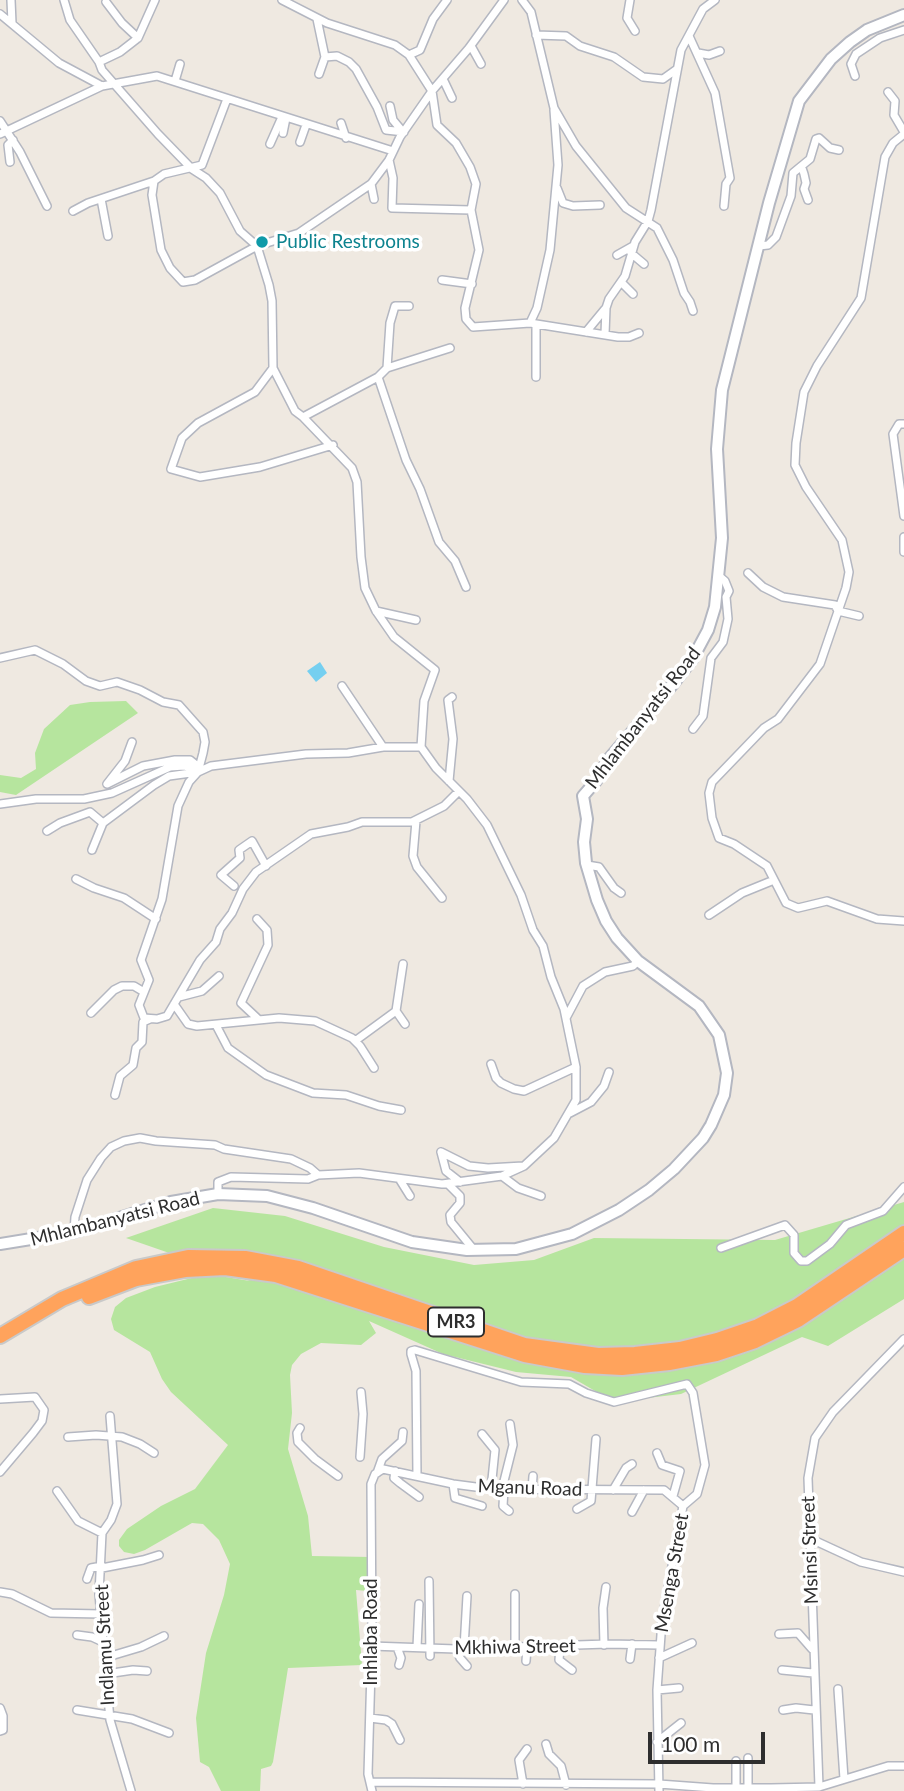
<!DOCTYPE html>
<html>
<head>
<meta charset="utf-8">
<style>
  body { margin:0 }
  #map { position:relative; width:904px; height:1791px; overflow:hidden; background:#efe9e1; font-family:Lato,sans-serif }
  canvas { display:block }
  .scale { position:absolute; left:648px; top:1732px; width:117px; height:32px; box-sizing:border-box; border:4px solid #2e2e2e; border-top:0; padding-left:9px; font-size:21px; line-height:24px; white-space:nowrap; color:#2e2e2e; -webkit-text-stroke:5px #fff; paint-order:stroke }
</style>
</head>
<body>
<div id="map">
<canvas width="904" height="1791"></canvas>
<div class="scale">100 m</div>
</div>
<script>
const g = document.querySelector('canvas').getContext('2d');
g.lineJoin = 'round';
function fillPath(path, color) { g.fillStyle = color; g.fill(path, 'evenodd'); }
const poly = rows => new Path2D(rows.map(r => 'M' + r).join(''));
function strokePath(path, color, width, dash) { g.strokeStyle = color; g.lineWidth = width; g.lineCap = dash ? 'butt' : 'round'; g.setLineDash(dash || []); g.stroke(path); }
function write(font, color, halo, rows, align = 'center') {
  g.font = font + ' Lato,sans-serif'; g.lineWidth = 7; g.setLineDash([]); g.textBaseline = 'middle'; g.strokeStyle = halo; g.fillStyle = color; for (const [text, x, y, turn = 0] of rows) {
    g.save(); g.translate(x, y); g.rotate((+turn || 0) * Math.PI / 180); g.textAlign = isNaN(turn) ? turn : align; if (halo) g.strokeText(text, 0, 0); g.fillText(text, 0, 0); g.restore();
  }
}
fillPath(poly([
  [126,701,138,713,16,795,0,792,0,775,21,778,36,769,35,753,44,729,70,705,90,702],
  [904,1202,904,1299,828,1346,802,1337,681,1394,614,1402,571,1377,516,1372,443,1354,369,1321,376,1333,361,1345,321,1343,301,1354,292,1365,290,1375,292,1413,288,1449,308,1516,312,1556,371,1557,368,1591,356,1590,362,1665,288,1668,273,1762,271,1766,261,1769,260,1791,221,1791,209,1767,200,1762,196,1718,206,1653,224,1595,230,1564,219,1540,203,1524,192,1523,145,1550,134,1554,124,1552,119,1546,119,1540,127,1529,161,1506,195,1489,228,1445,171,1392,162,1379,150,1352,114,1330,111,1319,115,1307,126,1298,155,1287,208,1274,250,1281,126,1238,213,1208,285,1216,384,1247,474,1265,534,1260,594,1238,775,1240]
]), '#b6e59e');
fillPath(poly([
  [320,662,327,673,316,682,307,671]
]), '#75cff0');
const minor = poly([
  [11,0,12,23],
  [64,0,70,20,99,62,102,70,158,134,192,169,206,178,220,193,240,231,257,246,269,285,272,301,273,368,295,411,303,417,378,377,387,368,450,348],
  [282,0,327,23,395,45,409,55,432,91,437,125,456,143,470,167,476,184,471,210,479,250,465,308,466,319,473,327,530,323,618,337,629,337,639,333],
  [522,0,531,12,554,108,576,146,626,208,657,228,673,260,684,293,690,302,693,311],
  [630,0,627,18,635,31],
  [106,2,122,23,138,38],
  [0,14,59,63,102,86,157,76,393,151],
  [317,19,325,57],
  [536,35,566,36,580,46,614,57,643,77,663,79,677,69],
  [689,36,715,93,730,178,726,184,724,206],
  [471,46,481,64],
  [698,53,709,55,720,51],
  [409,55,420,50,433,19,447,0],
  [99,62,120,52,138,38,155,0],
  [319,74,325,57,337,56,349,62,356,69,377,107,386,130,404,132],
  [855,76,851,64,856,54,880,38,904,30],
  [443,79,452,98],
  [175,81,180,64],
  [888,92,895,101,894,115,904,132],
  [227,99,202,165,164,174,154,181,152,195,161,250,170,268,183,282,195,280,257,246,299,233,371,184,389,160,400,137,432,91,469,48,504,0],
  [390,106,393,120,403,132],
  [0,121,20,152,47,206],
  [341,123,346,138],
  [283,133,286,118],
  [0,134,102,86],
  [904,134,893,143,885,157,861,298,817,366,804,392,796,443,795,465,806,487,842,540,849,572,846,588,820,664,778,719,764,728,712,782,709,793,712,818,719,838,734,844,767,866,786,903,798,908,827,901,877,919,904,921],
  [300,142,306,125],
  [270,144,282,117],
  [389,160,393,178,392,208,471,210],
  [10,162,8,145,13,140],
  [799,168,810,159,816,139,819,138,830,148,839,150],
  [371,184,374,199],
  [557,188,563,203,573,206,600,205],
  [101,199,108,236],
  [73,211,88,203,154,181],
  [759,246,768,245,776,237,791,196,793,173,799,168,802,168,804,174,806,183,804,189,808,200],
  [631,253,644,264],
  [617,255,633,246],
  [442,280,472,284],
  [621,282,633,294],
  [530,323,537,308,550,250,558,165,554,110],
  [536,324,536,377],
  [586,332,605,309],
  [605,334,606,308,609,299,625,276,635,242,648,221,651,210,681,50,703,9,715,0],
  [273,368,255,392,198,423,182,438,171,469,200,477,260,467,333,445],
  [387,368,390,323,395,306,409,306],
  [378,377,406,460,420,489,439,542,455,561,466,587],
  [303,417,352,468,357,482,361,557,365,588,376,611,394,637,435,670,424,701,421,747],
  [904,424,899,424,893,434,904,516],
  [904,552,904,537],
  [748,573,763,587,783,597,835,605,838,611,859,616],
  [376,611,416,620],
  [0,658,35,650,63,664,86,681,100,686,117,682,140,690,163,702,179,705,203,732,205,742,203,753,198,772,189,782,178,806,162,899,141,960,149,980,139,1005,144,1018,157,1019,167,1016,200,960,216,942,220,929,232,913,243,889,256,872,311,834,348,827,362,822,412,822,444,806,459,791],
  [342,686,383,747],
  [693,729,703,716,711,658,723,642,728,619,726,597,729,591,725,581,719,576],
  [132,742,125,761,107,784,143,766,175,760,190,760,195,764,197,771],
  [449,781,453,739,448,700,452,697],
  [0,804,36,799,84,799,112,793,170,767,184,766,193,768,198,772],
  [416,821,413,856,417,867,442,898],
  [47,831,60,823,90,812,103,823],
  [92,850,103,823,154,785,169,776,198,772,211,766,306,754,348,753,383,747,421,747,436,768,467,799,487,825,521,895,533,930,543,946,551,977,564,1009,576,1067,576,1100,554,1138,524,1166,502,1176,442,1184,359,1173,318,1175,308,1179,231,1177,218,1182,218,1194],
  [587,865,599,867,614,888,621,893],
  [76,879,94,888,124,898,156,919],
  [234,886,221,875,240,858,239,850,252,841,266,866],
  [709,915,742,893,774,880],
  [257,919,267,930,268,945,241,1003,258,1019],
  [403,964,396,1011,405,1024],
  [179,997,202,991,219,976],
  [174,1004,188,1024,197,1026,279,1018,315,1021,352,1038,360,1046,374,1068],
  [91,1013,114,990,122,986,134,986,144,992],
  [566,1018,583,986,605,972,633,966,638,961],
  [216,1025,228,1048,266,1075,313,1093,346,1095,379,1106,401,1110],
  [355,1041,396,1011],
  [491,1064,496,1078,501,1083,514,1089,524,1091,576,1067],
  [115,1095,120,1076,133,1065,136,1048,142,1042,143,1022,150,1019],
  [570,1113,591,1102,604,1086,609,1072],
  [441,1152,469,1166,488,1168,523,1166],
  [441,1152,446,1171,460,1182],
  [502,1176,518,1188,541,1196],
  [400,1180,410,1196],
  [448,1184,460,1196,460,1203,450,1215,451,1222,474,1250],
  [74,1232,75,1217,87,1180,101,1158,111,1147,124,1141,140,1138,156,1141,215,1145,224,1149,291,1159,310,1168,318,1175],
  [721,1248,785,1225,794,1235,794,1253,801,1261,807,1261,830,1244,846,1225,883,1211,904,1187],
  [0,1399,35,1397,44,1410,42,1421,33,1433,0,1472],
  [110,1416,117,1504,111,1520,102,1533,99,1594,110,1720,131,1791],
  [300,1428,297,1433,298,1442,315,1459,338,1476],
  [482,1434,495,1450,491,1489],
  [68,1437,96,1435,122,1437,140,1444,154,1453],
  [657,1453,662,1465,680,1471,673,1496],
  [360,1457,363,1414,361,1392],
  [395,1471,394,1478,400,1483,419,1497],
  [377,1473,382,1459,402,1441,403,1432],
  [417,1476,416,1371,411,1354,411,1351,415,1350,521,1382,569,1384,586,1393,614,1402,687,1384,693,1393,705,1465,697,1494,683,1506,662,1621,657,1690,659,1791],
  [453,1484,455,1498,482,1506],
  [502,1489,513,1445,510,1424],
  [504,1489,503,1506,509,1511],
  [532,1490,533,1476],
  [613,1490,626,1468,632,1464],
  [57,1491,78,1521,102,1533],
  [577,1509,591,1501,596,1439],
  [632,1512,644,1490],
  [809,1538,861,1562,904,1572],
  [102,1568,143,1560,159,1555],
  [87,1579,91,1568,102,1566],
  [429,1581,430,1656],
  [0,1592,12,1594,51,1613,101,1614],
  [515,1594,515,1648],
  [779,1634,798,1633,812,1649],
  [77,1635,92,1637,103,1642],
  [604,1645,603,1608,606,1587],
  [371,1646,456,1649,607,1644,659,1645],
  [397,1647,401,1658,399,1665],
  [417,1647,419,1604],
  [560,1647,559,1660,572,1670],
  [464,1648,467,1596],
  [456,1649,460,1658,467,1666],
  [104,1658,141,1647,164,1636],
  [659,1658,692,1643],
  [630,1659,632,1644],
  [526,1661,527,1648],
  [782,1670,813,1673],
  [106,1674,133,1670,147,1671],
  [838,1689,844,1779],
  [657,1690,679,1688],
  [0,1708,3,1716,3,1730,0,1731],
  [77,1710,132,1719,169,1733],
  [783,1710,796,1708,814,1710],
  [370,1718,386,1720,392,1724,400,1740],
  [657,1742,681,1723],
  [546,1744,549,1754,561,1766,566,1785],
  [370,1782,659,1784,713,1788,771,1788,819,1787,888,1766,904,1766],
  [523,1784,519,1760,527,1749],
  [819,1787,808,1478,815,1438,833,1412,904,1339],
  [736,1789,736,1761],
  [748,1789,748,1758],
  [372,1791,368,1774,372,1635,371,1484,375,1474,383,1469,453,1484,491,1489,664,1490,683,1506]
]);
const secondary = poly([
  [0,1244,74,1232,171,1202,218,1194,267,1196,313,1208,412,1242,467,1250,516,1249,572,1234,619,1210,649,1190,674,1169,703,1138,711,1125,724,1095,727,1073,719,1035,699,1006,638,961,617,938,606,921,597,900,586,863,584,842,587,819,583,796,596,781,608,760,673,684,693,658,708,630,715,607,722,538,717,449,722,390,769,203,799,101,831,59,850,42,867,30,904,15]
]);
const motorway = poly([
  [89,1297,136,1279,185,1270,225,1268,276,1275,525,1355,585,1366,622,1368,669,1363,716,1354,755,1341,798,1320,904,1249],
  [0,1336,62,1299,136,1268,188,1257,245,1258,298,1268,524,1345,598,1355,635,1354,680,1349,717,1340,758,1326,797,1306,904,1233]
]);
strokePath(minor, '#b4b7c1', 10);
strokePath(secondary, '#b4b7c1', 14);
strokePath(motorway, '#c9c9c9', 18);
strokePath(minor, '#fff', 7);
strokePath(secondary, '#fff', 10);
strokePath(motorway, '#ffa35c', 14);
for (const [x, y, r, color] of [
  [262,242,7,"#0f9aa8"]
]) { const dot = new Path2D(); dot.arc(x, y, r, 0, 2 * Math.PI); g.fillStyle = color; g.fill(dot); strokePath(dot, '#fff', 2.5); }
for (const [x, y, w] of [
  [456,1322,56]
]) { const box = new Path2D(); box.roundRect(x - w / 2, y - 14.5, w, 29, 5); g.fillStyle = '#fff'; g.fill(box); strokePath(box, '#2e2e2e', 2); }
write('bold 18px', '#2e2e2e', null, [
  ["MR3",456,1322]
]);
write('19px', '#0d838f', '#fff', [
  ["Public Restrooms",276,242]
], 'left');
write('19px', '#2e2e2e', '#fff', [
  ["Mhlambanyatsi Road",643,718,-52],
  ["Mhlambanyatsi Road",115,1219,-14],
  ["Mganu Road",530,1488,2],
  ["Msinsi Street",810,1550,-92],
  ["Msenga Street",672,1573,-80],
  ["Inhlaba Road",371,1632,-90],
  ["Indlamu Street",105,1645,-93],
  ["Mkhiwa Street",515,1647,-1]
]);
</script>
</body>
</html>
